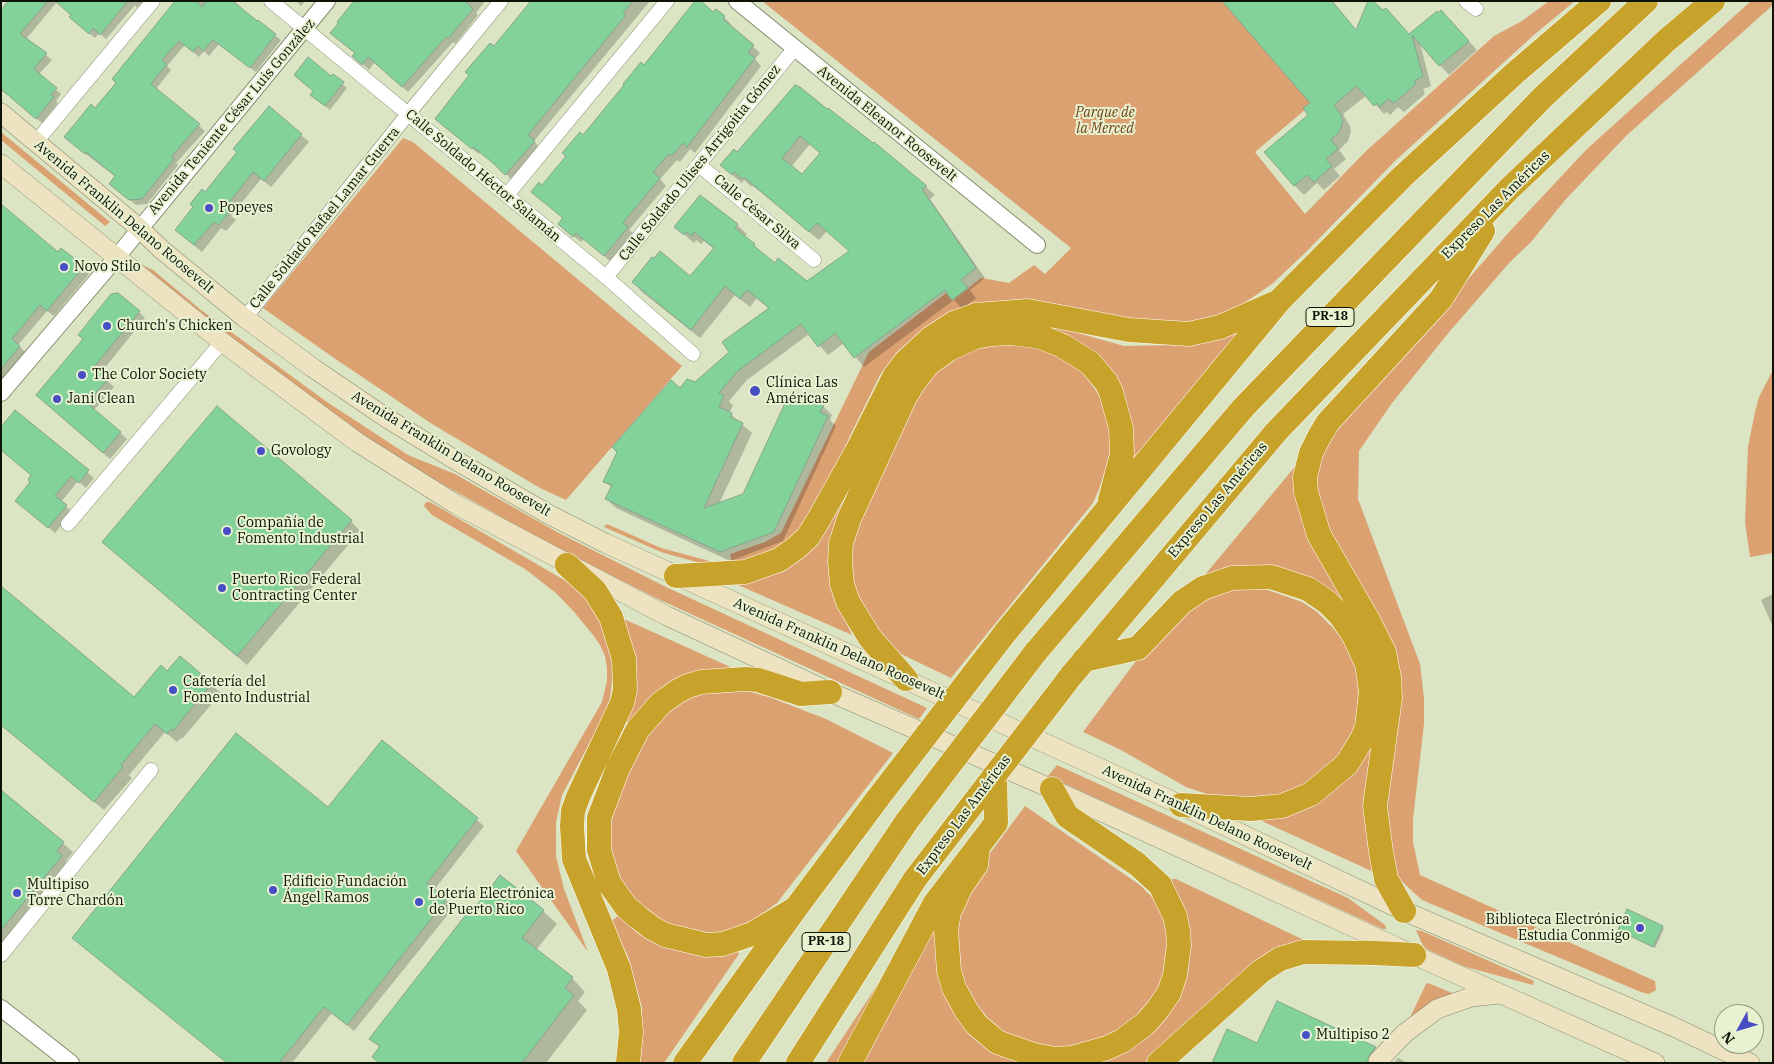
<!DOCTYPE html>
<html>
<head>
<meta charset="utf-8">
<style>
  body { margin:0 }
  #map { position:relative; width:1774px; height:1064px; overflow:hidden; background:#dbe5c4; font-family:"IBM Plex Serif",serif }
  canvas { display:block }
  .frame { position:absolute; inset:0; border:2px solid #0f1207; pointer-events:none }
  .north { position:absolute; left:1714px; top:1004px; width:50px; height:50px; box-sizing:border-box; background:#e8f2d1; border:1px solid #919880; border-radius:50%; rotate:231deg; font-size:14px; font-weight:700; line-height:20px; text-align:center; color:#0f1207 }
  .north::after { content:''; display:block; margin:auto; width:18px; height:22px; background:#484ec3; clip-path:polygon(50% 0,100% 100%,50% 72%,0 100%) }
</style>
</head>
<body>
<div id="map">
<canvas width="1774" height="1064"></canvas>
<div class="frame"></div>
<div class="north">N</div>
</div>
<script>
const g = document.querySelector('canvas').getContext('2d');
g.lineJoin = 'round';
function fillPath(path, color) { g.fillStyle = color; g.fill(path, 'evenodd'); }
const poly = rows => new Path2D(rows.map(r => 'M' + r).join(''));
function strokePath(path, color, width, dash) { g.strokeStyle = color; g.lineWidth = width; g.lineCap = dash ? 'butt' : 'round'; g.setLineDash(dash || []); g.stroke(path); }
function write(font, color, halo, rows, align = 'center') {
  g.font = font + ' "IBM Plex Serif",serif'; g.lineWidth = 4; g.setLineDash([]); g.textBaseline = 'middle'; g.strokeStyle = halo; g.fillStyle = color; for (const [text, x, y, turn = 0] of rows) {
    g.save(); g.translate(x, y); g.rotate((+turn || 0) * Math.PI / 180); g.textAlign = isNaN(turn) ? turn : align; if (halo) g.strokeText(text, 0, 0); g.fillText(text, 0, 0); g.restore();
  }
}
fillPath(poly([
  [762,1,1223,1,1312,104,1255,152,1305,214,1365,152,1494,36,1522,21,1549,1,1575,1,1535,34,1396,160,1304,254,1272,284,1237,308,1208,319,1167,325,1022,304,920,332,897,352,880,375,850,436,832,478,787,549,733,567,730,554,765,542,781,533,869,352,946,293,952,301,981,278,1009,283,1034,265,1045,274,1071,248],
  [1751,1,1773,1,1773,5,1627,135,1566,199,1531,242,1510,262,1450,331,1392,403,1359,451,1358,499,1420,664,1424,698,1424,724,1413,819,1413,842,1420,875,1655,981,1656,990,1649,994,1641,992,1422,900,1397,877,1383,802,1390,765,1324,525,1314,473,1319,450,1510,231,1587,149],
  [1,132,52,174,110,222,105,226,1,140],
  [403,138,413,142,682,366,566,500,540,488,432,424,334,358,263,308],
  [142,265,153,270,201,310,327,402,408,455,455,474,557,532,664,586,927,708,919,719,656,598,551,545,446,486,405,462,349,425,240,348,140,268],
  [1015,321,1057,327,1124,346,1177,345,1211,340,1240,329,1244,332,1132,459,1129,453,1128,423,1120,393,1100,363,1075,344,1053,334,1015,326,984,328,956,337,935,349,920,362,908,375,901,386,923,388,930,378,954,358,978,345,1011,343,1052,350,1082,371,1104,402,1113,447,1099,489,1093,503,951,678,901,654,878,636,857,603,850,577,850,555,855,533,870,490,847,499,833,538,831,553,834,587,839,606,852,635,729,581,753,579,781,566,804,552,823,536,837,512,894,386,916,359,933,345,954,333,982,325],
  [1773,370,1773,553,1750,557,1745,522,1748,447,1755,412,1759,397],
  [1298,463,1299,467,1297,498,1301,514,1312,540,1366,639,1376,668,1380,687,1379,716,1369,777,1366,809,1367,827,1378,874,1253,817,1251,815,1280,814,1320,798,1332,790,1354,767,1364,750,1372,727,1376,703,1377,688,1374,669,1364,640,1356,627,1343,610,1323,591,1296,574,1270,567,1243,569,1218,574,1206,578,1204,576],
  [426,502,430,502,571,584,587,600,603,628,612,660,613,672,610,699,598,727,562,795,556,822,556,856,564,889,588,952,516,851,602,702,607,681,607,668,605,656,600,645,593,635,575,613,556,593,525,569,432,515,424,506],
  [607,524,661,548,713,562,715,563,714,567,661,552,604,527],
  [1239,587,1265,589,1302,602,1317,612,1334,629,1351,652,1359,678,1357,717,1352,744,1289,799,1228,801,1186,787,1121,750,1083,732,1136,661,1162,629,1207,593],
  [615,615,737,670,629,723,623,720],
  [744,690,772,698,826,719,893,753,777,903,753,920,724,932,700,933,676,927,658,919,645,910,627,891,615,868,607,839,610,814,639,745,664,715,692,694],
  [1057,765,1348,898,1385,925,1386,929,1383,929,1048,776],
  [1025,806,1140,885,1152,897,1162,911,1168,939,1167,962,1161,988,1148,1006,1111,1038,1064,1049,1021,1042,997,1029,973,1000,964,984,953,944,955,920,976,872],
  [1172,879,1176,879,1308,942,1144,1063,1095,1063,1173,998,1167,883],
  [937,911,938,969,1022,1063,857,1063],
  [619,915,639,934,657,943,713,955,738,952,739,954,664,1063,640,1063,642,1045,642,1008,629,959,612,921],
  [1416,930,1422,931,1534,981,1533,985,1466,967,1424,948],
  [1428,983,1462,997,1407,1024,1426,984],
  [876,987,880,989,842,1063,826,1063]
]), '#dca171');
fillPath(poly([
  [10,1,143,1,137,8,135,5,106,39,99,33,95,38,76,22,72,15,57,2,26,39,52,60,39,74,61,94,56,101,58,103,42,123,1,90,1,11],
  [178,1,230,1,281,40,256,72,219,44,209,56,204,51,199,57,185,45,167,66,171,70,156,89,205,131,176,163,178,165,147,204,136,205,116,189,116,177,71,143],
  [296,1,305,1,301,6],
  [356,1,485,1,476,13,478,15,455,44,453,42,408,92,375,62,369,70,360,62,356,54,338,39],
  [530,1,650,1,534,141,540,148,512,180,501,169,480,152,479,154,442,125,494,48,530,4],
  [716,10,731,24,729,26,760,53,755,59,761,66,695,153,690,149,680,162,677,160,660,179,666,186,629,230,634,234,611,262,584,239,581,242,567,231,564,219,543,186,644,67],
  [1450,21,1477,50,1449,75,1420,43,1431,86,1423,89,1425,94,1404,112,1398,107,1390,115,1387,112,1384,114,1367,95,1343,114,1350,126,1351,132,1348,141,1339,150,1346,159,1334,169,1340,176,1324,190,1317,183,1304,195,1295,186,1312,103,1357,31,1409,35],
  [333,75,347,88,330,110,316,99],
  [795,86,926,187,935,195,930,199,985,278,970,290,976,298,962,309,954,300,864,367,844,343,828,355,809,334,747,380,729,401,733,406,729,413,752,433,719,504,744,495,795,404,823,406,832,415,830,420,836,426,783,541,730,561,616,508,607,499,612,488,605,481,680,389,695,383,731,353,770,309,757,298,750,307,735,295,700,338,642,292,633,282,690,278,714,249,704,241,701,244,696,240,694,243,676,227,737,225,747,234,744,237,775,264,807,283,850,251,827,231,819,240,753,186,752,187,744,180,742,183,731,174,737,154],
  [810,144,821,153,802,176,791,167],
  [269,108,309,142,271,187,261,179,231,216,236,220,226,231,221,228,202,252,184,237,205,194,238,152],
  [1,206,58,253,61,249,89,274,54,316,47,311,18,345,26,353,1,383],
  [139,312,145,318,100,374,114,387,94,410,127,439,110,459,44,402],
  [15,412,94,478,86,488,78,481,61,502,72,512,55,533,23,507,33,476],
  [351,521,360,531,247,665,113,551],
  [1773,594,1773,627,1761,600],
  [180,658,221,693,182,739,181,738,177,742,165,732,129,775,132,778,104,810,1,725,134,699,168,673],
  [382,742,484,826,434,890,454,907,354,1031,332,1013,292,1063,227,1063,328,808],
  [1,791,73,852,66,861,71,866,1,951],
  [543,911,557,924,536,950,572,978,585,992,578,1001,587,1010,546,1063,380,1063,380,1048,371,1038],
  [1662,927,1664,929,1655,948,1621,931],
  [1277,1003,1375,1048,1389,1062,1213,1063,1258,1044],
  [1398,1058,1408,1063,1394,1063]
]), '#0003');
const building = poly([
  [8,1,48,1,20,34,47,53,34,69,57,88,51,95,54,97,36,119,1,89,1,10,8,1],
  [55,1,128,1,100,35,93,28,89,34,69,17,71,15,55,1],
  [175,1,196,1,202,7,207,1,233,1,257,21,258,20,276,34,250,68,213,40,203,51,198,46,193,52,179,41,162,60,167,64,151,84,200,124,171,157,174,159,142,199,129,200,109,184,115,176,86,152,85,154,64,137,91,104,95,108,116,83,112,79,175,1],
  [354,1,465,1,473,9,448,39,446,37,402,87,368,57,362,65,352,56,355,53,330,33,338,24,337,22,354,1],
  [531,1,633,1,623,13,626,15,528,135,535,141,505,175,493,163,473,147,472,149,435,119,469,75,465,72,490,43,494,46,531,1],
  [695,1,701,1,713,12,716,9,725,16,723,19,754,45,748,52,755,58,687,147,683,143,672,156,669,154,653,172,660,178,623,223,628,227,604,256,576,233,573,237,558,224,563,218,531,192,539,182,542,185,566,156,562,153,580,132,583,135,624,85,623,84,641,62,644,65,695,1],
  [1222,1,1332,1,1356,30,1368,1,1373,1,1383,10,1386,8,1409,34,1437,11,1438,13,1441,10,1469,41,1439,66,1412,35,1423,77,1415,80,1416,84,1394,103,1388,99,1380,107,1377,103,1374,106,1357,86,1334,105,1341,115,1343,122,1339,132,1331,140,1338,149,1326,159,1332,166,1314,182,1307,175,1294,186,1264,152,1308,115,1303,108,1310,103,1222,1],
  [308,57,331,76,333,74,344,82,325,106,310,95,313,91,294,75,308,57],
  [795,85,800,87,827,109,828,108,873,143,874,142,927,186,922,189,976,268,961,280,968,288,952,300,945,290,854,358,835,333,818,347,801,324,738,371,719,393,724,395,719,407,732,413,731,417,743,423,704,508,743,494,787,399,794,402,798,393,824,405,820,412,828,416,774,532,720,552,605,499,612,485,603,482,617,452,612,447,671,380,680,388,687,379,695,382,729,352,722,342,769,308,747,290,740,299,725,286,691,330,632,282,652,257,654,258,660,251,690,276,714,248,694,232,692,236,686,232,684,235,674,227,700,195,738,224,735,228,755,244,754,246,775,263,778,258,807,281,849,251,817,223,809,232,744,177,742,179,734,172,732,175,720,165,734,149,737,152,795,85],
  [800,136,820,153,802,174,782,158,800,136],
  [269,106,302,134,264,181,253,172,225,208,229,212,219,225,214,222,194,245,175,230,193,207,190,204,202,189,205,192,237,152,233,149,269,106],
  [1,204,58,252,61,248,84,266,47,311,40,305,12,339,20,346,1,369,1,204],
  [118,293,140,311,94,367,108,379,87,403,121,432,103,453,36,395,83,339,78,335,111,294,118,293],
  [217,406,352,520,237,656,102,542,217,406],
  [15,410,89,470,79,483,71,476,55,496,67,505,48,528,15,501,30,482,28,480,31,475,1,450,1,427,15,410],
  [1,586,134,697,161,665,167,671,180,656,212,683,173,731,171,729,167,734,155,724,121,765,123,767,94,802,1,725,1,586],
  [236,733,328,807,382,740,478,818,427,883,447,899,347,1025,324,1007,279,1063,227,1063,72,938,236,733],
  [1,790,64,842,57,851,62,856,1,930,1,790],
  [500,875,544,910,522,938,573,977,565,988,574,995,522,1063,379,1063,372,1057,380,1046,369,1039,468,912,470,914,500,875],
  [1627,909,1663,926,1653,947,1618,930,1627,909],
  [1277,1001,1376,1047,1370,1054,1367,1063,1212,1063,1227,1029,1257,1043,1277,1001]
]);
fillPath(building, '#82d299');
strokePath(building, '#87a38e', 1);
const minor = poly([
  [271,1,606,277,693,354],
  [1466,1,1476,9],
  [36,142,153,1],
  [699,165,814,260],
  [507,195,667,1],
  [606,277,794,49],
  [245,318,408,114,501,1],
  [68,524,222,342],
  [1,955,151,770]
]);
const tertiary = poly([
  [737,1,1037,245],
  [1,393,116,258,327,1],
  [1,1008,71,1063]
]);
const secondary = poly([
  [1,113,139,228,162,250,245,318,313,368,388,419,457,461,548,514,605,543,1181,805,1404,911,1674,1027,1750,1063],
  [1,164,222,342,357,442,457,505,667,616,830,692,1052,789,1414,955,1655,1063],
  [1378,1061,1405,1033,1437,1009,1471,997,1500,994]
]);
const motorway = poly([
  [567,565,595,591,611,617,624,659,625,690,622,703,578,797,573,811,572,826,574,859,619,969,629,1009,631,1032,628,1063],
  [676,576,745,572,779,560,796,548,808,537,819,519,858,449,894,377,906,361,931,338,954,323,976,315,1028,311,1129,330,1189,334,1220,327,1277,302],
  [1005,633,1280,300,1402,177,1515,73,1599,1],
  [1035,653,1243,408,1542,98,1646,1],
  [1084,660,1138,648,1182,602,1203,588,1232,578,1271,577,1308,589,1327,602,1340,615,1353,634,1367,664,1371,692,1367,727,1362,739,1347,764,1311,794,1282,806,1251,809,1181,805],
  [1071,676,1276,432,1509,189,1667,40,1713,1],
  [906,679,870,638,848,602,842,584,840,562,841,543,849,519,904,399,912,385,928,364,949,349,975,337,992,334,1013,333,1041,337,1051,341,1063,346,1090,363,1106,382,1111,392,1121,428,1122,454,1110,500],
  [978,848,976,865,960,888,954,902,949,912,946,930,949,971,954,988,966,1010,976,1024,997,1042,1034,1055,1055,1059,1072,1058,1107,1048,1122,1041,1145,1024,1158,1009,1169,993,1175,975,1179,945,1178,931,1175,916,1160,885,1137,864,1067,816,1052,789],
  [796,908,752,934,723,944,706,945,665,935,652,928,639,918,626,907,609,883,599,850,599,818,618,768,638,729,661,703,678,691,688,686,701,682,745,679,758,680,801,694,830,692],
  [1404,911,1386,879,1381,852,1375,806,1390,698,1389,677,1384,652,1368,620,1319,535,1306,492,1305,477,1311,453,1319,437,1328,422,1441,299,1483,231],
  [685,1063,796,908,878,798],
  [744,1063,907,821],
  [798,1063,915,879,995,775],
  [850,1063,935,903,996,823,995,775],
  [1159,1063,1260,972,1280,959,1303,952,1373,953,1414,955]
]);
strokePath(minor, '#838c6e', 15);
strokePath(tertiary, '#838c6e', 18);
strokePath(secondary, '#838c6e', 20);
strokePath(motorway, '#fff', 25);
strokePath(minor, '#fff', 14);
strokePath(tertiary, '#fff', 16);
strokePath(secondary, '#eee3c0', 19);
strokePath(motorway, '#c8a32c', 24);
const motorwayBridge = poly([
  [995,775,1071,676],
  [878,798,1005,633],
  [907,821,1035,653]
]);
strokePath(motorwayBridge, '#fff', 25, []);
strokePath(motorwayBridge, '#c8a32c', 24);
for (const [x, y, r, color] of [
  [209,208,5,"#484ec3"],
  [64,267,5,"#484ec3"],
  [107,326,5,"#484ec3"],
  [82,375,5,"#484ec3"],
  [755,391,6,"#484ec3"],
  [57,399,5,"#484ec3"],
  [261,451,5,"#484ec3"],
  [227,531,5,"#484ec3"],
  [222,588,5,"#484ec3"],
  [173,690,5,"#484ec3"],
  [273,890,5,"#484ec3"],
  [17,893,5,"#484ec3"],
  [419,902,5,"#484ec3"],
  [1640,928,5,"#484ec3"],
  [1306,1035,5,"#484ec3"]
]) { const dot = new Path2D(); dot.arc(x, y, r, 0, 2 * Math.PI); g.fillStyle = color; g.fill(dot); strokePath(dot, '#e8f2d1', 2); }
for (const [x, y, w] of [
  [1330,317,48],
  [826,942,48]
]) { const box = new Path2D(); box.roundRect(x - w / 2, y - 9.5, w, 19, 4); g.fillStyle = '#e8f2d1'; g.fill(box); strokePath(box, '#0f1207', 1); }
write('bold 12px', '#0f1207', null, [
  ["PR-18",1330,317],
  ["PR-18",826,942]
]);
write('italic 14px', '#714215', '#e8f2d1', [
  ["Parque de",1105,113],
  ["la Merced",1105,129]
]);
write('14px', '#0f1207', '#e8f2d1', [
  ["Avenida Teniente César Luis González",232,117,-50],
  ["Avenida Eleanor Roosevelt",887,124,39],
  ["Calle Soldado Ulises Arrigoitia Gómez",700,163,-51],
  ["Calle Soldado Héctor Salamán",483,176,40],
  ["Expreso Las Américas",1496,205,-45],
  ["Calle César Silva",757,212,40],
  ["Avenida Franklin Delano Roosevelt",124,217,40],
  ["Calle Soldado Rafael Lamar Guerra",325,218,-51],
  ["Avenida Franklin Delano Roosevelt",451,454,31],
  ["Expreso Las Américas",1218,500,-50],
  ["Avenida Franklin Delano Roosevelt",839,649,24],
  ["Expreso Las Américas",964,815,-53],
  ["Avenida Franklin Delano Roosevelt",1207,818,25]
]);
write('14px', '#0f1207', '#e8f2d1', [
  ["Popeyes",219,208],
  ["Novo Stilo",74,267],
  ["Church's Chicken",117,326],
  ["The Color Society",92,375],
  ["Clínica Las",766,383],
  ["Américas",766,399],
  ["Jani Clean",67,399],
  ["Govology",271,451],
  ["Compañía de",237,523],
  ["Fomento Industrial",237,539],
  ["Puerto Rico Federal",232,580],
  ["Contracting Center",232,596],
  ["Cafetería del",183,682],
  ["Fomento Industrial",183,698],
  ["Edificio Fundación",283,882],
  ["Ángel Ramos",283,898],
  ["Multipiso",27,885],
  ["Torre Chardón",27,901],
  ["Lotería Electrónica",429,894],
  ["de Puerto Rico",429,910],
  ["Biblioteca Electrónica",1630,920,"right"],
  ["Estudia Conmigo",1630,936,"right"],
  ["Multipiso 2",1316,1035]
], 'left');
</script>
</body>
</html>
